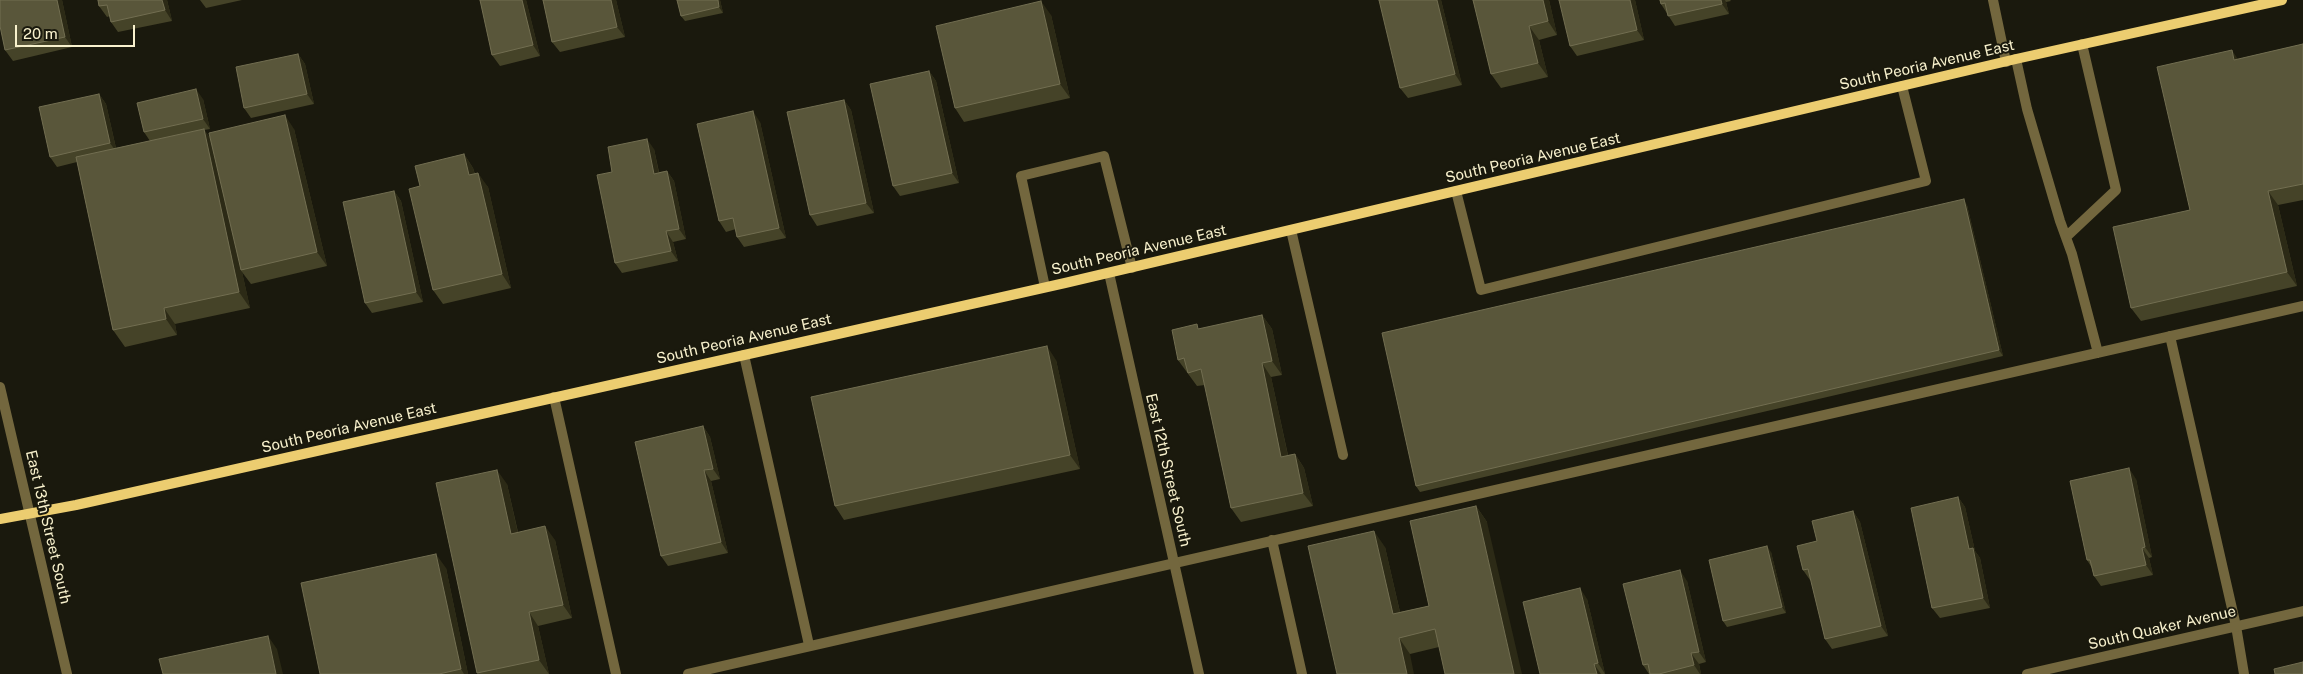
<!DOCTYPE html>
<html>
<head>
<meta charset="utf-8">
<style>
  body { margin:0 }
  #map { position:relative; width:2303px; height:674px; overflow:hidden; background:#1a190d; font-family:"Public Sans",sans-serif }
  canvas { display:block }
  .scale { position:absolute; left:15px; top:25px; width:120px; height:22px; box-sizing:border-box; border:2px solid #f8f1cd; border-top:0; padding-left:6px; font-size:15px; line-height:18px; white-space:nowrap; color:#f8f1cd; -webkit-text-stroke:4px #1a190d; paint-order:stroke }
</style>
</head>
<body>
<div id="map">
<canvas width="2303" height="674"></canvas>
<div class="scale">20 m</div>
</div>
<script>
const g = document.querySelector('canvas').getContext('2d');
g.lineJoin = 'round';
const poly = rows => new Path2D(rows.map(r => 'M' + r).join(''));
function strokePath(path, color, width, dash) { g.strokeStyle = color; g.lineWidth = width; g.lineCap = dash ? 'butt' : 'round'; g.setLineDash(dash || []); g.stroke(path); }
function fillPath(path, color) { g.fillStyle = color; g.fill(path, 'evenodd'); }
function write(font, color, halo, rows, align = 'center') {
  g.font = font + ' "Public Sans",sans-serif'; g.lineWidth = 4; g.setLineDash([]); g.textBaseline = 'middle'; g.strokeStyle = halo; g.fillStyle = color; for (const [text, x, y, turn = 0] of rows) {
    g.save(); g.translate(x, y); g.rotate((+turn || 0) * Math.PI / 180); g.textAlign = isNaN(turn) ? turn : align; if (halo) g.strokeText(text, 0, 0); g.fillText(text, 0, 0); g.restore();
  }
}
strokePath(poly([
  [1993,0,2006,62],
  [2016,59,2027,109,2060,221,2072,254,2098,353],
  [1456,191,1481,290,1926,181,1902,86],
  [1291,230,1343,455],
  [2066,237,2116,190,2082,44],
  [1045,287,1021,176,1104,156,1132,268],
  [2170,336,2236,626,2244,674],
  [744,355,809,645],
  [554,397,616,674],
  [1272,540,1302,674],
  [688,674,2303,306]
]), '#73673e', 10);
strokePath(poly([
  [1109,273,1199,674],
  [2027,674,2303,611]
]), '#73673e', 10);
strokePath(poly([
  [0,387,67,674]
]), '#73673e', 10);
strokePath(poly([
  [0,519,76,505,1065,283,2016,59,2282,0]
]), '#eccd70', 10);
fillPath(poly([
  [0,0,62,0,72,47,13,61,5,50],
  [98,0,167,0,172,21,118,32,111,22,110,16,107,17,99,6],
  [200,0,242,0,206,8],
  [480,0,526,0,540,56,500,66,492,55],
  [543,0,616,0,625,37,560,52,552,42],
  [677,0,720,0,723,13,685,21,681,16],
  [1441,0,1462,85,1408,98,1400,88],
  [1473,0,1549,0,1557,35,1539,40,1548,77,1501,88,1491,74],
  [1635,0,1644,40,1577,56,1570,46],
  [1660,0,1730,0,1731,1,1726,2,1729,14,1675,26,1661,4],
  [1051,15,1070,98,964,122,955,108],
  [2303,44,2303,200,2278,205,2297,286,2141,321,2131,308,2190,210,2238,59],
  [298,54,305,64,314,104,251,118,244,108],
  [929,71,936,81,959,183,900,196,893,186],
  [99,94,106,104,116,148,150,141,144,132,203,99,210,129,204,130,210,138,294,129,327,266,251,284,242,272,250,308,175,324,177,335,125,347,113,330,77,162,57,167,50,157],
  [844,100,851,110,874,213,817,226,810,215],
  [760,122,786,238,744,247,737,237,736,229,726,232,719,221],
  [654,149,659,172,667,171,674,181,686,239,673,242,678,261,622,273,615,263,612,172],
  [464,154,473,168,475,174,488,187,511,288,443,304,433,290,420,186],
  [394,191,401,201,423,302,372,313,365,303],
  [1967,205,2003,356,1420,492,1416,486],
  [1262,315,1272,329,1282,375,1271,377,1288,455,1295,454,1304,468,1313,506,1241,522,1231,508,1205,385,1197,386,1178,360,1200,329],
  [1056,360,1080,469,844,520,835,506],
  [703,426,710,437,720,479,711,481,728,553,668,566,661,556],
  [2136,479,2152,557,2149,558,2153,575,2101,586,2094,576,2092,568,2087,560],
  [507,484,518,532,555,540,572,618,538,626,549,674,478,674,477,673],
  [1958,497,1965,507,1975,551,1980,558,1990,608,1940,618,1932,608],
  [1476,506,1487,522,1439,647,1410,654,1337,674,1385,547,1400,612,1429,606],
  [1853,511,1860,522,1888,636,1832,649,1825,639,1811,580,1810,580,1803,570,1817,541],
  [1771,552,1786,613,1727,627,1723,621],
  [446,568,468,674,320,674],
  [1687,581,1706,662,1699,664,1701,674,1649,674,1643,665],
  [1587,599,1605,674,1540,674]
]), '#454328');
fillPath(poly([
  [57,0,62,0,72,47,65,37],
  [162,0,167,0,172,21,165,10],
  [522,0,526,0,540,56,533,45],
  [611,0,616,0,625,37,617,27],
  [718,0,720,0,723,13,719,7],
  [1437,0,1441,0,1462,85,1455,74],
  [1543,0,1549,0,1557,35,1548,21],
  [1630,0,1635,0,1644,40,1637,30],
  [1721,0,1725,0,1726,2,1729,14,1722,4],
  [1041,1,1051,15,1070,98,1060,84],
  [1529,26,1539,40,1548,77,1538,63],
  [2232,50,2241,64,2234,60],
  [298,54,305,64,314,104,307,94],
  [929,71,936,81,959,183,952,173],
  [196,89,203,99,210,129,203,119],
  [99,94,106,104,117,153,110,143],
  [844,100,851,110,874,213,866,203],
  [753,111,760,122,786,238,779,228],
  [285,115,294,129,327,266,317,252],
  [204,129,215,146,241,270,242,272,250,308,239,292],
  [647,139,654,149,661,184,654,174],
  [464,154,473,168,479,189,469,175],
  [667,171,674,181,686,239,679,229],
  [478,173,488,187,511,288,502,274],
  [394,191,401,201,423,302,416,292],
  [2268,191,2278,205,2297,286,2287,272],
  [1964,199,1967,205,2003,356,1999,350],
  [666,231,673,242,678,261,671,251],
  [164,308,175,324,177,335,166,319],
  [1262,315,1272,329,1282,375,1272,361],
  [1047,346,1056,360,1080,469,1070,455],
  [1262,363,1271,377,1291,470,1281,457],
  [703,426,710,437,720,479,713,469],
  [1295,454,1304,468,1313,506,1303,493],
  [2129,468,2136,479,2152,557,2145,547],
  [497,470,507,484,521,547,511,534],
  [704,470,711,481,728,553,721,542],
  [1958,497,1965,507,1975,551,1980,558,1990,608,1983,598,1969,549],
  [1476,506,1487,522,1522,674,1514,674],
  [1853,511,1860,522,1888,636,1881,626],
  [545,526,555,540,572,618,563,605],
  [1374,531,1385,547,1404,630,1393,614],
  [1767,546,1771,552,1786,613,1782,607],
  [2142,548,2149,558,2153,575,2146,565],
  [436,554,446,568,468,674,464,674,461,669],
  [1680,570,1687,581,1706,662,1699,652],
  [1580,588,1587,599,1605,674,1598,663],
  [529,612,538,626,549,674,539,660],
  [268,636,277,649,283,674,276,674],
  [1399,638,1410,654,1414,674,1407,674],
  [1691,653,1699,664,1701,674,1700,674,1694,665],
  [1594,664,1601,674,1597,674]
]), '#2c2a16');
const building = poly([
  [0,0,57,0,65,37,5,50,0,26,0,0],
  [98,0,162,0,165,10,111,22,107,5,99,6,98,0],
  [480,0,522,0,533,45,492,55,480,0],
  [543,0,611,0,617,27,552,42,543,0],
  [677,0,718,0,719,7,681,16,677,0],
  [1379,0,1437,0,1455,74,1400,88,1379,0],
  [1473,0,1543,0,1548,21,1529,26,1538,63,1491,74,1473,0],
  [1559,0,1630,0,1637,30,1570,46,1559,0],
  [1660,0,1721,0,1722,4,1668,16,1665,3,1661,4,1660,0],
  [1041,1,1060,84,955,108,936,26,1041,1],
  [2303,44,2303,184,2268,191,2287,272,2131,308,2113,227,2190,210,2157,67,2232,50,2234,60,2303,44],
  [298,54,307,94,244,108,236,67,298,54],
  [929,71,952,173,893,186,870,84,929,71],
  [196,89,203,119,144,132,137,103,196,89],
  [99,94,110,143,50,157,39,107,99,94],
  [844,100,866,203,810,215,787,112,844,100],
  [753,111,779,228,737,237,733,218,719,221,697,124,753,111],
  [285,115,317,252,241,270,209,133,285,115],
  [204,129,239,292,164,308,166,319,113,330,76,157,204,129],
  [647,139,654,174,667,171,679,229,666,231,671,251,615,263,597,175,612,172,608,147,647,139],
  [464,154,469,175,478,173,502,274,433,290,409,189,420,186,415,166,464,154],
  [394,191,416,292,365,303,343,202,394,191],
  [1964,199,1999,350,1416,486,1382,333,1964,199],
  [1262,315,1272,361,1262,363,1281,457,1295,454,1303,493,1231,508,1201,369,1188,373,1184,358,1178,360,1172,330,1197,324,1198,329,1262,315],
  [1047,346,1070,455,835,506,811,397,1047,346],
  [703,426,713,469,704,470,721,542,661,556,635,442,703,426],
  [2129,468,2145,547,2142,548,2146,565,2094,576,2090,560,2087,560,2070,481,2129,468],
  [497,470,511,534,545,526,563,605,529,612,539,660,477,673,436,483,497,470],
  [1958,497,1969,549,1973,548,1983,598,1932,608,1911,508,1958,497],
  [1476,506,1514,674,1445,674,1435,629,1399,638,1407,674,1337,674,1308,546,1374,531,1393,614,1429,606,1410,521,1476,506],
  [1853,511,1881,626,1825,639,1808,569,1803,570,1797,546,1817,541,1812,521,1853,511],
  [1767,546,1782,607,1723,621,1709,560,1767,546],
  [436,554,461,669,439,674,320,674,301,583,436,554],
  [1680,570,1699,652,1691,653,1694,665,1659,674,1650,674,1648,664,1643,665,1623,584,1680,570],
  [1580,588,1598,663,1594,664,1597,674,1540,674,1523,602,1580,588],
  [268,636,276,674,163,674,159,659,268,636],
  [2303,662,2303,674,2275,674,2274,669,2303,662]
]);
fillPath(building, '#59563a');
strokePath(building, '#726e51', 1);
write('15px', '#f8f1cd', '#1a190d', [
  ["South Peoria Avenue East",1927,65,-13],
  ["South Peoria Avenue East",1533,158,-13],
  ["South Peoria Avenue East",1139,250,-13],
  ["South Peoria Avenue East",744,339,-13],
  ["South Peoria Avenue East",349,428,-13],
  ["East 12th Street South",1168,470,77],
  ["East 13th Street South",48,527,77],
  ["South Quaker Avenue",2162,628,-13]
]);
</script>
</body>
</html>
